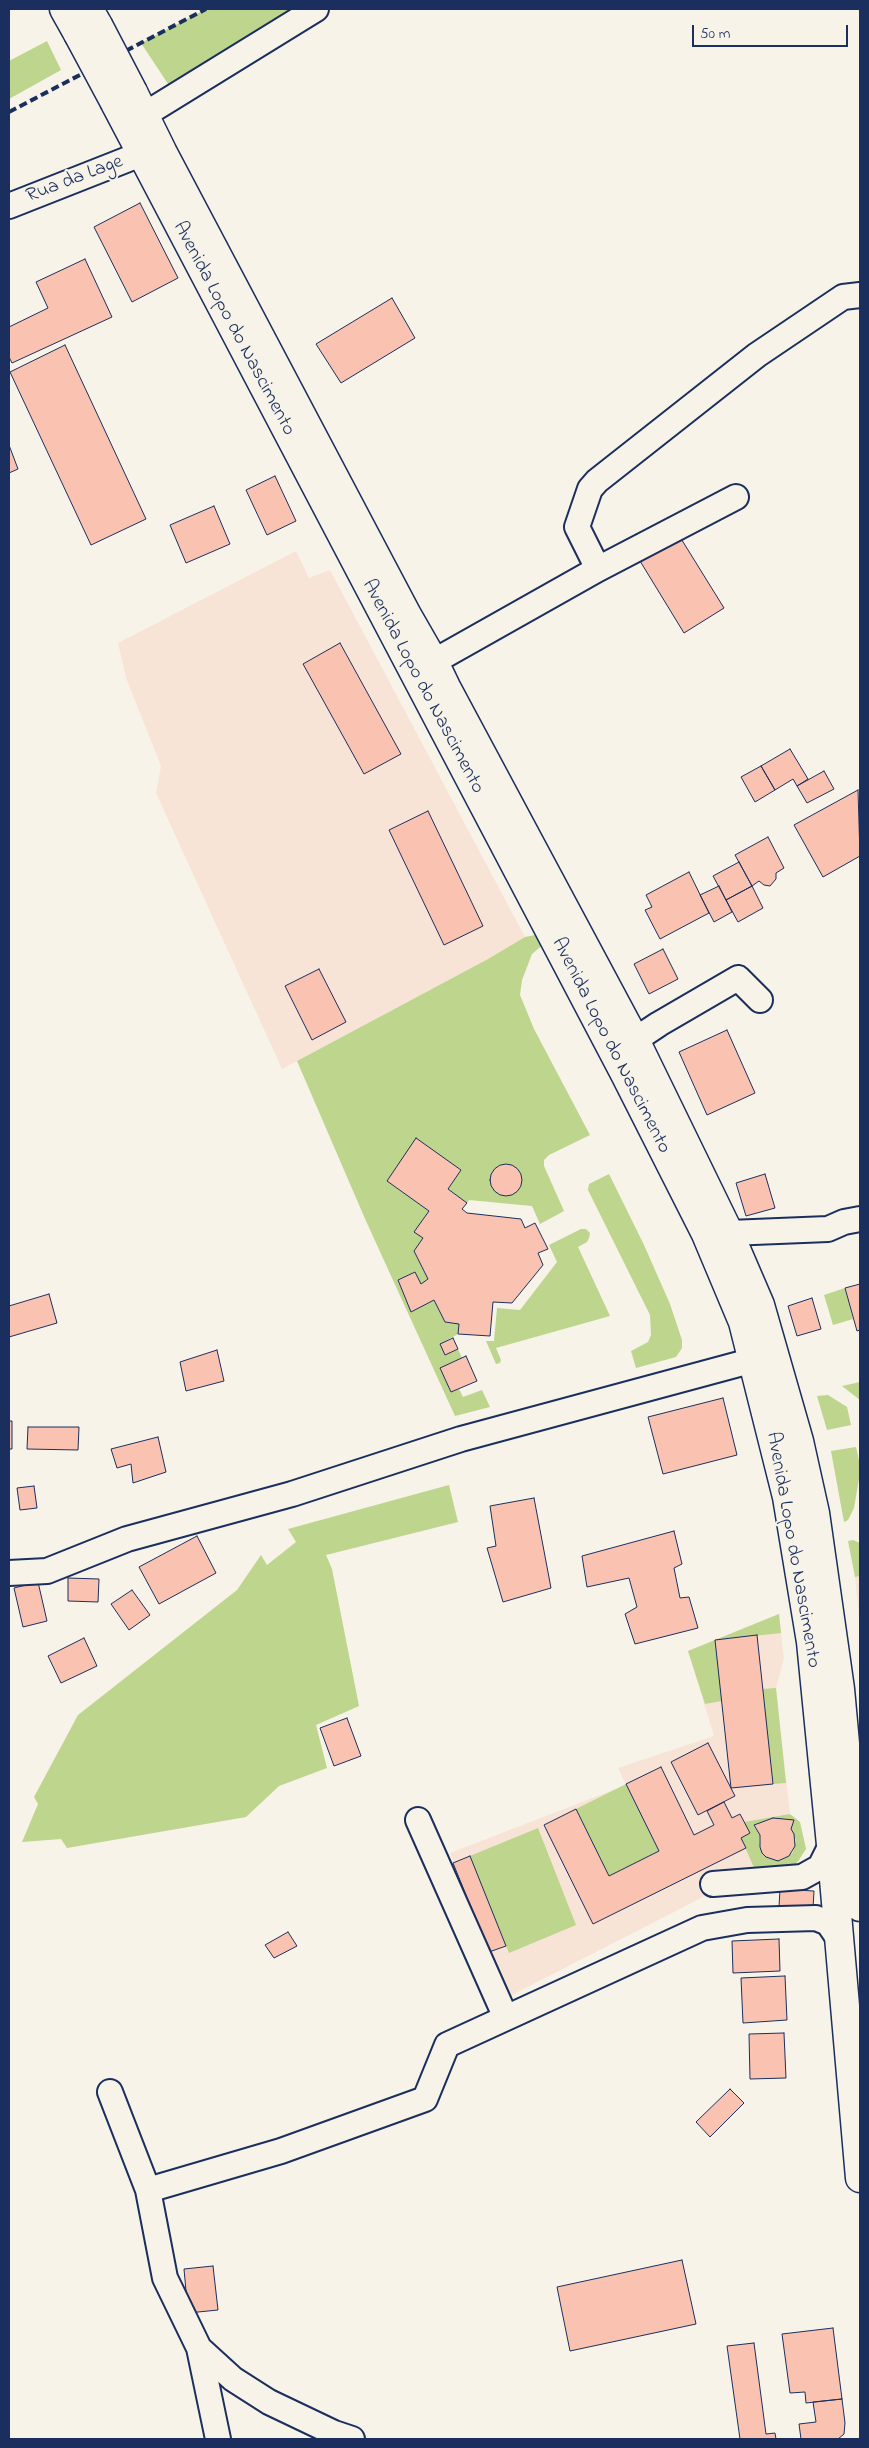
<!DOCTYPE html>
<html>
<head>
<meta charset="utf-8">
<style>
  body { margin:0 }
  #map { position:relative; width:869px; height:2448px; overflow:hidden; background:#f7f3e8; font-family:"Indie Flower",sans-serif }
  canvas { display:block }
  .frame { position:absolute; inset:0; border:10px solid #1b2f5e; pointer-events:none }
  .scale { position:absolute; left:692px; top:25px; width:156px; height:22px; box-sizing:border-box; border:2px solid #1b2f5e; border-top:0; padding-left:6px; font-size:15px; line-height:18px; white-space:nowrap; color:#1b2f5e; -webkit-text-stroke:4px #f7f3e8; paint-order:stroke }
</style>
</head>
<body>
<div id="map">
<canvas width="869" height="2448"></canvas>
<div class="frame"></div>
<div class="scale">50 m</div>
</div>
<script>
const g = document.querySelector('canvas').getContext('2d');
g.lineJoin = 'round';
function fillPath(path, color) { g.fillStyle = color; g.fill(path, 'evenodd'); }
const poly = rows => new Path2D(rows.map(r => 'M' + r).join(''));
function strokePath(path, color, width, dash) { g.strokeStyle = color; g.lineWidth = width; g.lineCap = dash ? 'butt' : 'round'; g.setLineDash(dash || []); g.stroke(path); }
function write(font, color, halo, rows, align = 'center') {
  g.font = font + ' "Indie Flower",sans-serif'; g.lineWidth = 4; g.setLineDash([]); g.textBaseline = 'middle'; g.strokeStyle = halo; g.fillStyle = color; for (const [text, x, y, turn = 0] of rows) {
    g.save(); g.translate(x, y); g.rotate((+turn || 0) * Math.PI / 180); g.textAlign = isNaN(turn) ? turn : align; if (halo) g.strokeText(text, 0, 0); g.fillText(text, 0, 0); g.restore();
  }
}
fillPath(poly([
  [296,551,309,578,330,570,525,937,488,959,282,1069,156,793,161,766,126,678,118,643],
  [860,1576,860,1628,855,1577],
  [779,1614,784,1659,776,1688,790,1814,800,1822,806,1849,715,1891,506,1998,450,1853,626,1785,618,1768,714,1736,688,1651]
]), '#f8e4d7');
fillPath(poly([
  [206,9,316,9,176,96,141,43],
  [47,41,61,70,9,99,9,61],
  [540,934,545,943,532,954,522,980,520,995,534,1029,590,1135,549,1155,544,1160,544,1166,564,1211,540,1224,532,1206,469,1200,467,1203,448,1189,461,1170,416,1139,387,1181,429,1211,415,1231,423,1238,414,1251,428,1279,421,1284,414,1272,398,1280,411,1312,434,1300,445,1322,459,1324,458,1334,440,1344,445,1355,458,1349,462,1358,440,1368,451,1392,459,1389,463,1397,482,1390,490,1407,455,1416,366,1221,297,1061,488,959,525,937],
  [609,1174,644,1245,670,1304,682,1340,682,1348,676,1357,636,1368,631,1351,648,1342,651,1335,650,1315,588,1190,589,1184],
  [581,1229,586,1229,590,1233,589,1238,587,1242,578,1247,610,1316,496,1348,501,1360,500,1363,496,1364,486,1341,494,1341,497,1308,520,1310,557,1262,549,1245],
  [845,1288,853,1319,833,1325,824,1295],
  [860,1382,860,1400,842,1386],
  [828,1395,847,1407,851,1425,827,1430,817,1396],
  [856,1447,860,1465,859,1479,854,1508,848,1520,844,1522,831,1451],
  [449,1485,458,1522,326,1555,332,1569,359,1706,316,1725,327,1768,279,1786,246,1817,67,1848,61,1839,22,1842,38,1804,34,1797,78,1715,237,1590,261,1555,267,1565,296,1542,288,1529],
  [853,1540,860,1543,860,1576,855,1577,848,1541],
  [779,1614,781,1633,716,1640,722,1701,705,1704,688,1651,715,1640],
  [776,1688,786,1783,773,1784,762,1689],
  [626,1784,659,1851,609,1876,576,1809],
  [790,1814,800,1822,806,1849,795,1866,755,1870,741,1838,750,1833,744,1822],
  [773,1818,793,1820,791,1829,796,1840,793,1852,789,1856,778,1860,766,1857,762,1853,759,1841,760,1835,754,1826],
  [538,1828,576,1925,509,1953,470,1856]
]), '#bdd58c');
const building = poly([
  [140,203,178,278,132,302,94,227,140,203],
  [85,259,112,317,12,363,9,357,9,327,48,308,36,282,85,259],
  [392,298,415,338,341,383,316,344,392,298],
  [65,345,146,519,91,545,10,372,65,345],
  [9,445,18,469,9,473,9,445],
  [275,476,296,521,267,535,246,490,275,476],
  [214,506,230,544,186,563,170,525,214,506],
  [680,537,724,608,684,633,640,561,680,537],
  [340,643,401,754,364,774,303,664,340,643],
  [790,749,808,779,797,786,793,779,775,790,761,766,790,749],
  [761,766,775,790,755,802,741,777,761,766],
  [824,771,834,789,807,803,797,786,824,771],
  [858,790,860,856,823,877,794,825,858,790],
  [428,811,483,926,444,945,389,830,428,811],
  [768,837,784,868,776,873,776,879,770,886,764,885,759,881,752,886,735,855,768,837],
  [739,862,752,886,726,900,713,876,739,862],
  [689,872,709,913,660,939,645,910,652,907,646,895,689,872],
  [719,886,732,912,714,922,700,895,719,886],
  [752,886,763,908,738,922,726,900,752,886],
  [663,949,678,979,649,994,634,964,663,949],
  [319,969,346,1022,312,1040,285,986,319,969],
  [727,1030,755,1093,707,1115,679,1052,727,1030],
  [416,1138,461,1170,448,1189,467,1203,462,1209,467,1213,521,1219,525,1228,535,1223,548,1249,538,1253,543,1265,512,1303,493,1302,490,1336,458,1334,459,1324,445,1322,434,1300,411,1312,398,1280,415,1272,421,1284,428,1279,414,1251,423,1238,414,1232,429,1211,387,1181,416,1138],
  '490 1180a16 16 0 1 1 32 0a16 16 0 1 1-32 0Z',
  [765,1174,775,1208,746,1216,736,1183,765,1174],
  [860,1284,860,1330,857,1331,845,1288,860,1284],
  [49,1294,57,1323,9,1337,9,1306,49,1294],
  [812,1298,821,1329,797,1336,788,1306,812,1298],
  [453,1338,458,1349,445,1355,440,1344,453,1338],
  [217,1350,224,1381,186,1391,180,1362,217,1350],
  [466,1356,477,1381,451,1392,440,1368,466,1356],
  [723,1398,737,1455,663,1474,648,1417,723,1398],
  [9,1421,12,1421,12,1449,9,1449,9,1421],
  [28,1427,79,1427,78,1450,27,1449,28,1427],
  [158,1437,166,1472,133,1483,131,1464,117,1468,111,1449,158,1437],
  [34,1486,37,1508,20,1510,17,1488,34,1486],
  [534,1498,551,1588,503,1602,487,1548,496,1546,490,1506,534,1498],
  [674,1531,682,1564,674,1568,680,1598,689,1597,698,1628,635,1644,625,1614,637,1607,629,1578,587,1587,582,1556,674,1531],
  [197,1536,216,1573,159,1604,139,1567,197,1536],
  [68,1578,99,1579,98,1602,68,1601,68,1578],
  [38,1582,47,1621,23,1627,14,1588,38,1582],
  [132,1590,150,1615,129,1630,111,1604,132,1590],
  [757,1635,773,1784,731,1788,715,1640,757,1635],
  [84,1638,97,1666,61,1683,48,1656,84,1638],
  [347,1718,361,1756,334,1766,320,1728,347,1718],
  [708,1743,735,1796,698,1815,671,1762,708,1743],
  [661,1767,694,1835,714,1825,707,1811,724,1802,732,1818,740,1814,750,1833,741,1838,746,1848,593,1924,544,1825,576,1809,609,1876,659,1851,626,1784,661,1767],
  [773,1818,794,1820,791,1829,794,1834,795,1846,789,1856,778,1861,766,1857,762,1853,760,1847,760,1835,754,1825,773,1818],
  [470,1856,506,1946,489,1952,453,1863,470,1856],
  [780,1889,814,1891,813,1908,779,1907,780,1889],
  [288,1932,297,1946,274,1958,265,1945,288,1932],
  [779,1939,780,1971,733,1973,732,1941,779,1939],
  [785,1976,787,2020,743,2023,741,1978,785,1976],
  [784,2033,786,2078,750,2079,749,2034,784,2033],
  [730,2089,744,2103,710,2137,696,2122,730,2089],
  [682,2260,696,2324,570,2351,557,2287,682,2260],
  [213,2266,218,2310,188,2313,184,2269,213,2266],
  [833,2328,842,2399,806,2403,805,2392,790,2393,782,2334,833,2328],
  [754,2343,766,2434,775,2433,776,2439,740,2439,727,2346,754,2343],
  [842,2399,845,2423,844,2434,838,2439,801,2439,799,2424,816,2422,813,2402,842,2399]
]);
fillPath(building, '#fac2b0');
strokePath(building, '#1b2f5e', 1);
const minor = poly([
  [144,115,316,9],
  [9,206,141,154],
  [598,569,577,527,590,489,597,481,757,355,843,297,860,295],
  [417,671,598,569,736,497],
  [635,1040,659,1024,738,978,760,1000],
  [729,1233,828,1229,844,1222,860,1219],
  [9,1573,47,1571,127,1539,292,1494,461,1439,754,1360],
  [418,1820,506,2018],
  [713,1884,802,1877,820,1867,831,1845],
  [110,2092,148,2190,165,2278,199,2348,218,2439],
  [148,2190,281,2151,425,2099,447,2045,702,1928,747,1920,816,1918,828,1923,839,1939],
  [199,2348,233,2379,269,2402,334,2433,352,2439]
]);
const primary = poly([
  [64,9,78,34],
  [89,9,98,25],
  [133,92,163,153,407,615,434,662,446,687,635,1040,729,1233,760,1305,799,1441,815,1513,840,1689,860,1907],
  [115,103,625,1074,706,1234,743,1322,787,1497,811,1642,831,1845,860,2178]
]);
strokePath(minor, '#1b2f5e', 28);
strokePath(primary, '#1b2f5e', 31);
strokePath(minor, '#f7f3e8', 24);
strokePath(primary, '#f7f3e8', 28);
strokePath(poly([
  [9,112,206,9]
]), '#1b2f5e', 4, [8, 4]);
const primaryBridge = poly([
  [98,25,133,92],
  [78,34,115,103]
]);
strokePath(primaryBridge, '#1b2f5e', 31, []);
strokePath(primaryBridge, '#f7f3e8', 28);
write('20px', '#1b2f5e', '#f7f3e8', [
  ["Rua da Lage",75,180,-21],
  ["Avenida Lopo do Nascimento",233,329,62],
  ["Avenida Lopo do Nascimento",422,687,62],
  ["Avenida Lopo do Nascimento",610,1046,63],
  ["Avenida Lopo do Nascimento",792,1550,80]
]);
</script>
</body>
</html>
